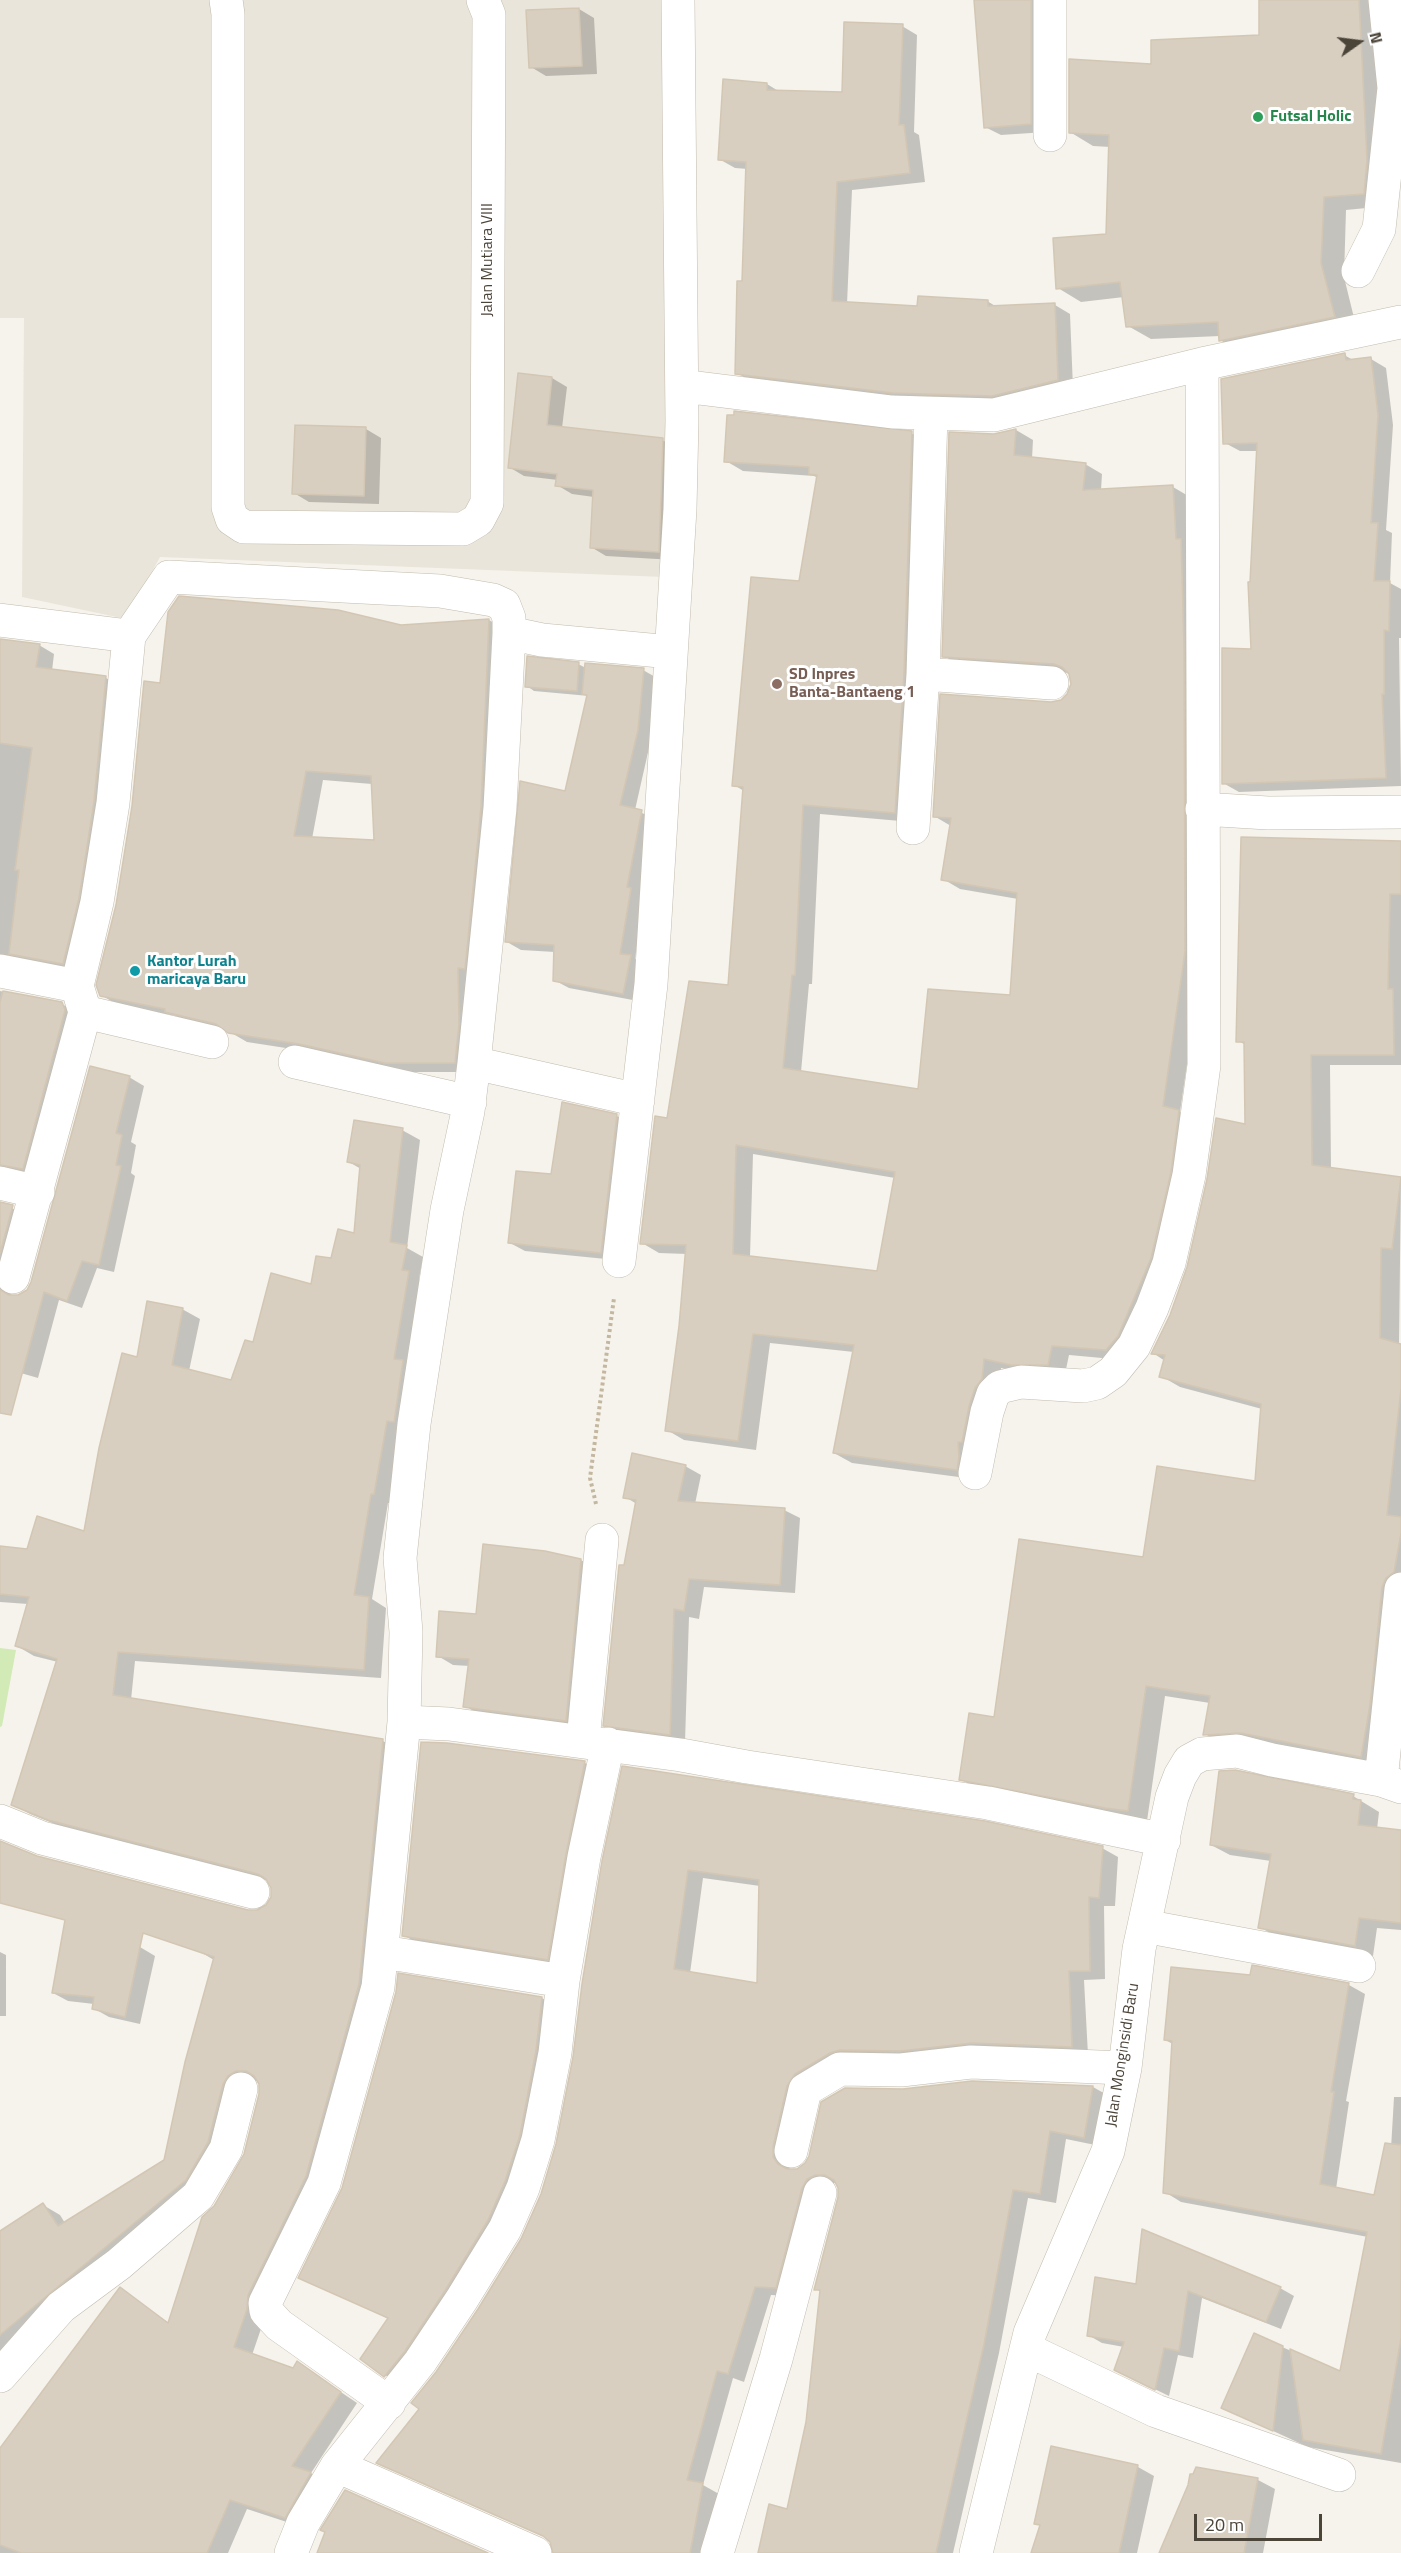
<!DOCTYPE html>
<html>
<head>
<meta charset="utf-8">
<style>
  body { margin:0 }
  #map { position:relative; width:1401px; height:2553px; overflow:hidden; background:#f6f3ec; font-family:"Titillium Web",sans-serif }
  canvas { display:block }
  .north { position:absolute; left:1329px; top:12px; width:60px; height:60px; -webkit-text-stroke:4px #fff; paint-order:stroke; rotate:76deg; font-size:16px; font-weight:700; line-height:24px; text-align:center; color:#4b4439 }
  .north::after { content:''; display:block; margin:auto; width:21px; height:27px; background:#4b4439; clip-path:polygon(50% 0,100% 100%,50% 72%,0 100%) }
  .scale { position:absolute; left:1194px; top:2514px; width:128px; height:27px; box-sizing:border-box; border:3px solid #4b4439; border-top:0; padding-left:8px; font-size:18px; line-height:21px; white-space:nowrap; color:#4b4439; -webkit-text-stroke:4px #fff; paint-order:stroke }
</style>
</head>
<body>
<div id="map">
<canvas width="1401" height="2553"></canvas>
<div class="north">N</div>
<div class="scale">20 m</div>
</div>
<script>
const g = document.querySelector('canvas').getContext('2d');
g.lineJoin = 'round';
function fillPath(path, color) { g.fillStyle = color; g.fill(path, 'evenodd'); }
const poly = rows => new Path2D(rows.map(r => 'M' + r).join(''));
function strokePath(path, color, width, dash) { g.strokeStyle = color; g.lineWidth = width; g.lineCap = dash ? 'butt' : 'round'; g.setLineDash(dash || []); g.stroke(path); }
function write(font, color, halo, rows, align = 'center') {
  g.font = font + ' "Titillium Web",sans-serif'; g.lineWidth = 6; g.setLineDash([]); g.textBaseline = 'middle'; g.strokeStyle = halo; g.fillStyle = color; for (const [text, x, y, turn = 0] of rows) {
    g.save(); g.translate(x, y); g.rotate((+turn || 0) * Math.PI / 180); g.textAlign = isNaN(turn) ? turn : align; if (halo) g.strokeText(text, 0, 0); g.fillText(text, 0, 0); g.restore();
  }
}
fillPath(poly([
  [0,0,671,0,664,577,160,557,126,619,22,597,24,318,0,318]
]), '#eae5da');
fillPath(poly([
  [0,1648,16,1650,2,1726,0,1727]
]), '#d2eab5');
fillPath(poly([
  [975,0,1049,0,1046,132,1001,135,985,127],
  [1261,0,1395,0,1387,206,1346,210,1344,277,1357,330,1243,354,1220,340,1220,336,1151,339,1128,326,1124,297,1081,302,1058,288,1108,236,1110,147,1093,146,1070,132,1153,65,1261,36],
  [579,9,594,18,597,74,546,76,531,67],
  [902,26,917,35,914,132,919,135,925,182,852,190,847,304,919,308,987,301,997,307,1055,305,1070,314,1073,388,1008,404,910,401,752,382,737,373,748,169,735,168,719,159,767,84,780,92,844,93],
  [1344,355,1355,361,1371,359,1386,368,1393,425,1386,530,1392,533,1390,583,1401,589,1401,638,1399,638,1401,786,1239,792,1223,783,1252,651,1252,583,1258,451,1240,451,1225,443],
  [552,378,567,387,562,428,662,440,678,448,674,560,606,556,591,547,594,497,572,494,557,485,558,480,524,476,509,467],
  [296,426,366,429,381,438,379,504,309,502,294,493],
  [1016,430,1033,440,1032,459,1085,464,1102,474,1101,490,1173,487,1190,497,1202,962,1180,1112,1196,1121,1124,1360,1069,1355,1065,1374,1030,1374,1001,1368,999,1389,974,1479,852,1463,834,1453,854,1352,770,1343,756,1450,684,1440,667,1430,680,1326,687,1254,659,1253,642,1243,668,1119,729,986,744,791,734,785,801,583,818,478,814,476,743,471,726,461,911,433,929,443,912,822,820,814,812,984,809,984,801,1072,920,1091,1012,996,1018,899,960,889,943,879,951,826,934,816,1051,703,1061,701,1068,695,1072,684,1070,673,961,666,944,656,994,435],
  [753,1154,895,1178,878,1272,750,1257],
  [489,620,506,630,472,1072,404,1072,318,1053,247,1042,228,1031,183,1021,176,1016,118,1005,101,995,161,685,401,626],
  [323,780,372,784,376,841,312,839],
  [0,640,39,645,54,654,52,671,106,678,121,686,78,972,0,970],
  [578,664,586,668,643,670,657,678,651,739,635,810,656,819,635,959,645,964,638,1001,569,988,554,980,555,952,521,950,507,942,566,793,589,696,534,691,527,686],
  [1401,844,1401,1065,1330,1065,1331,1169,1401,1179,1399,1345,1401,1346,1401,1599,1380,1767,1224,1745,1205,1734,1210,1703,1165,1696,1147,1821,980,1790,960,1779,995,1718,1145,1559,1256,1483,1262,1409,1180,1387,1161,1376,1165,1361,1153,1353,1171,1315,1247,1126,1246,1045,1238,1041],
  [0,991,62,1004,77,1013,38,1177,0,1182],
  [129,1077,144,1086,131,1142,136,1145,131,1173,135,1176,114,1272,97,1268,82,1308,59,1300,38,1378,0,1367,0,1203,28,1215,10,1291,12,1296,19,1296,28,1291],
  [617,1116,632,1125,616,1260,525,1251,510,1243,552,1176],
  [402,1130,420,1140,407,1248,423,1257,419,1279,425,1282,391,1503,388,1503,372,1599,386,1608,381,1678,135,1661,131,1700,383,1741,400,1750,376,1994,252,2355,294,2370,298,2363,357,2403,311,2473,328,2483,302,2527,247,2509,228,2553,0,2553,0,2477,120,2289,169,2323,215,2207,245,2154,261,2094,258,2080,244,2086,225,2152,0,2368,0,2233,43,2205,60,2215,65,2223,166,2161,214,1960,197,1950,197,1946,0,1891,0,1844,37,1858,248,1912,258,1912,267,1907,272,1898,273,1887,269,1881,67,1829,30,1814,12,1804,58,1662,34,1656,17,1646,28,1604,0,1602,0,1548,28,1550,85,1533,138,1358,182,1309,200,1319,189,1371,232,1382,254,1344,312,1285,355,1235,361,1169,349,1162],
  [685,1466,701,1475,695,1504,784,1510,800,1518,795,1593,704,1587,699,1619,689,1617,685,1742,620,1734,605,1725,625,1567,637,1504,625,1497],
  [484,1546,581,1560,596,1569,581,1729,480,1715,465,1706,470,1666,453,1665,438,1656,477,1616],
  [447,1744,585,1763,600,1771,563,1967,419,1944,403,1935],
  [1353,1796,1379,1812,1377,1829,1401,1832,1401,1930,1377,1928,1373,1956,1278,1938,1260,1927,1271,1861,1230,1855,1211,1845],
  [1102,1848,1118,1857,1115,1906,1104,1906,1105,1979,1084,1980,1088,2055,805,2088,788,2157,789,2167,791,2171,796,2171,903,2090,972,2082,1093,2087,1109,2096,1100,2146,1066,2139,1056,2203,1028,2198,999,2353,953,2553,759,2553,788,2510,808,2423,821,2292,816,2289,840,2197,837,2183,831,2183,791,2296,771,2295,744,2382,733,2378,703,2485,719,2494,708,2553,555,2553,549,2539,378,2462,421,2409,437,2373,522,2239,542,2194,558,2144,575,2057,604,1861],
  [703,1878,760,1886,758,1985,690,1973],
  [62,1946,140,1947,155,1956,140,2024,109,2017,93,2008,94,2004,68,2001,53,1993],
  [0,1952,6,1955,6,2016,0,2016],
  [1253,1967,1349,1985,1365,1994,1346,2101,1349,2102,1336,2189,1388,2200,1394,2097,1401,2097,1401,2463,1308,2447,1223,2408,1255,2335,1341,2373,1368,2237,1181,2202,1165,2192,1173,2044,1165,2040,1251,1976],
  [399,1975,542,1998,559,2008,537,2146,402,2385,385,2375,389,2319,300,2277,343,2189,398,1992],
  [1137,2285,1280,2288,1294,2296,1281,2329,1202,2298,1193,2358,1178,2355,1169,2396,1130,2377,1124,2347,1102,2343,1088,2335],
  [1052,2448,1138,2467,1154,2476,1137,2553,1032,2553,1042,2526,1036,2523],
  [1258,2480,1275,2489,1263,2553,1161,2553]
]), '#0003');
const building = poly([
  [974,0,1031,0,1031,124,984,128,974,0],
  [1259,0,1359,0,1367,160,1364,194,1324,197,1321,263,1335,317,1219,341,1218,322,1126,327,1120,282,1056,289,1053,238,1106,234,1109,135,1069,133,1069,59,1151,64,1151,40,1259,35,1259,0],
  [579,8,582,66,529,68,526,10,579,8],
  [844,22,903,24,899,125,904,125,910,173,837,182,832,301,917,306,918,296,988,300,988,306,1055,303,1058,380,992,396,893,393,735,374,737,281,742,281,746,162,718,160,723,79,767,83,767,90,842,92,844,22],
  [1345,353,1346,360,1371,357,1378,415,1371,523,1378,523,1374,581,1390,581,1389,631,1384,630,1384,694,1382,694,1386,778,1222,784,1222,648,1251,649,1248,582,1250,582,1257,443,1223,444,1221,379,1345,353],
  [518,373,552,377,547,425,663,438,659,552,590,548,593,490,555,486,557,474,508,468,518,373],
  [734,411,912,431,904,673,895,813,803,805,795,975,792,975,783,1068,918,1089,928,989,1010,995,1017,893,941,880,951,818,933,817,940,694,1051,702,1061,700,1067,694,1071,684,1069,674,1062,667,1054,664,942,657,949,432,994,434,1016,429,1014,455,1086,463,1083,490,1173,485,1176,539,1181,539,1184,648,1185,951,1163,1106,1179,1110,1171,1172,1151,1258,1118,1336,1106,1350,1052,1346,1048,1365,1011,1365,984,1359,982,1379,975,1388,969,1406,962,1442,958,1442,959,1456,957,1470,833,1453,854,1345,753,1334,738,1441,665,1431,679,1326,686,1245,640,1244,655,1116,667,1118,689,981,728,985,743,787,732,786,751,577,799,581,817,475,809,474,809,467,724,462,727,415,734,415,734,411],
  [736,1145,895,1172,877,1271,733,1254,736,1145],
  [295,425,366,427,364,496,292,494,295,425],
  [179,596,338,610,401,625,489,619,481,807,465,969,458,968,459,1024,455,1063,385,1063,299,1044,228,1033,216,1024,165,1012,165,1009,100,996,96,985,116,905,132,806,144,681,160,683,168,612,179,596],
  [306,771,371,776,374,840,294,836,306,771],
  [0,639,40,644,36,667,106,676,94,801,79,898,63,964,9,954,19,870,15,870,32,748,0,743,0,639],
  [527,656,579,662,577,691,525,687,527,656],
  [585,663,644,668,638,730,620,805,642,810,627,887,631,888,620,954,631,955,623,994,553,981,554,945,505,942,520,781,565,791,587,695,582,694,585,663],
  [1241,837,1401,841,1401,894,1390,894,1388,989,1393,989,1394,1055,1311,1055,1312,1165,1401,1177,1392,1249,1381,1248,1380,1338,1401,1344,1401,1389,1387,1515,1401,1517,1401,1533,1394,1572,1386,1578,1382,1587,1370,1705,1361,1757,1241,1733,1203,1735,1210,1696,1146,1686,1128,1811,1105,1808,959,1780,969,1713,994,1717,1019,1539,1143,1557,1157,1466,1255,1481,1261,1404,1159,1377,1165,1355,1151,1354,1170,1315,1187,1267,1207,1179,1216,1118,1245,1124,1244,1042,1236,1042,1241,837],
  [3,991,62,1002,65,1010,23,1169,0,1165,0,1002,3,991],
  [90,1066,130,1076,116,1133,122,1135,116,1165,121,1166,99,1265,82,1261,67,1301,44,1292,11,1415,0,1413,0,1290,9,1295,18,1295,27,1290,31,1282,90,1066],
  [562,1102,617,1114,601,1253,508,1243,516,1171,551,1174,562,1102],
  [354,1120,403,1128,390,1242,407,1245,402,1270,409,1271,394,1359,403,1360,394,1422,387,1421,374,1494,371,1494,354,1595,369,1597,364,1670,118,1652,113,1695,383,1739,359,1984,306,2176,248,2295,247,2309,234,2347,293,2368,297,2361,341,2392,292,2466,311,2472,285,2518,230,2500,207,2553,21,2553,0,2545,0,2448,120,2287,168,2323,202,2217,214,2206,244,2154,259,2094,259,2084,254,2076,246,2071,236,2071,228,2076,223,2084,208,2142,186,2180,0,2335,0,2231,43,2203,58,2226,164,2160,185,2062,214,1957,143,1933,125,2017,92,2009,94,1997,52,1993,65,1920,0,1903,0,1841,37,1856,248,1910,257,1910,266,1905,271,1897,271,1888,266,1879,258,1874,48,1820,11,1805,57,1659,15,1646,29,1597,0,1594,0,1546,27,1549,37,1516,84,1531,99,1448,122,1353,137,1357,147,1301,183,1308,172,1365,231,1380,245,1340,253,1342,271,1273,311,1284,316,1256,331,1258,338,1229,354,1233,360,1165,347,1162,354,1120],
  [0,1202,13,1205,0,1253,0,1202],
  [632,1453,686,1465,678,1501,785,1508,780,1585,689,1579,684,1611,674,1609,670,1735,603,1726,619,1565,624,1565,636,1500,623,1498,632,1453],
  [483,1544,545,1551,581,1559,566,1721,463,1707,469,1659,436,1657,439,1611,476,1614,483,1544],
  [421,1742,447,1743,585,1761,566,1854,548,1960,402,1936,421,1742],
  [622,1766,985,1821,1103,1846,1099,1898,1089,1897,1090,1971,1069,1971,1072,2047,972,2043,900,2051,840,2050,830,2053,795,2074,787,2086,773,2147,773,2157,778,2164,787,2169,797,2169,805,2163,809,2156,821,2102,845,2088,903,2089,972,2081,1093,2086,1084,2138,1050,2131,1040,2194,1013,2190,984,2344,936,2553,758,2553,769,2504,787,2509,806,2422,820,2290,814,2290,838,2197,838,2188,834,2180,824,2175,816,2175,807,2179,802,2188,776,2288,755,2287,728,2374,717,2371,687,2480,703,2483,690,2553,553,2553,550,2542,543,2536,376,2463,419,2409,411,2403,436,2372,478,2309,521,2239,541,2194,556,2144,573,2057,582,1984,602,1861,622,1766],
  [688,1870,759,1880,757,1983,674,1969,688,1870],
  [1235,1770,1354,1794,1353,1799,1361,1800,1358,1825,1401,1830,1401,1923,1359,1918,1355,1946,1258,1928,1271,1854,1210,1845,1219,1771,1235,1770],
  [1252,1965,1349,1983,1331,2092,1334,2092,1320,2184,1374,2195,1385,2143,1401,2145,1401,2338,1381,2454,1303,2440,1290,2349,1340,2371,1367,2232,1163,2193,1172,2041,1164,2040,1171,1967,1250,1975,1252,1965],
  [398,1973,542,1997,536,2050,520,2135,505,2181,488,2220,446,2289,405,2351,384,2377,360,2359,388,2318,298,2278,342,2188,396,1992,398,1973],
  [1142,2229,1281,2287,1266,2322,1188,2291,1179,2351,1164,2348,1155,2390,1114,2370,1124,2342,1087,2336,1095,2277,1136,2284,1142,2229],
  [1254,2333,1283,2346,1273,2431,1221,2408,1254,2333],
  [1051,2446,1138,2465,1119,2553,1031,2553,1040,2525,1034,2524,1051,2446],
  [1196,2467,1258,2478,1244,2553,1159,2553,1188,2485,1190,2474,1193,2474,1196,2467],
  [345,2490,488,2553,317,2553,325,2532,320,2530,345,2490]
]);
fillPath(building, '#d8cfc1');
strokePath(building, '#d3c7b4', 1.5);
const street = poly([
  [226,0,228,14,228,507,232,519,244,527,463,529,478,520,487,503,489,15,483,0],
  [1050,135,1050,0],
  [1358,271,1379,229,1394,88,1385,0],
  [682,386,892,412,994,415,1202,364,1401,322],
  [0,620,129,636,169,577,440,591,493,600,504,605,509,618,509,633,542,640,671,652],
  [923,674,1052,683],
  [1202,809,1268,813,1401,812],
  [913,828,923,674,931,415],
  [0,971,77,986],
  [85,1012,212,1042],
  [295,1062,470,1102],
  [474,1063,500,808,509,633],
  [0,1183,38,1192],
  [619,1261,651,984,680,509,682,421,678,0],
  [13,1277,85,1012,77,986,97,902,113,803,129,636],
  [975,1473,987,1412,993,1394,1000,1387,1021,1382,1083,1386,1097,1383,1113,1372,1134,1346,1152,1308,1169,1263,1189,1175,1204,1065,1202,364],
  [404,1722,449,1724,681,1755,747,1767,988,1803,1164,1840],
  [583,1741,602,1540],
  [1381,1780,1401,1589],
  [0,1821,42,1838,253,1892],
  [1144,1926,1359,1966],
  [383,1952,563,1981],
  [791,2151,805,2090,840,2069,901,2070,971,2062,1125,2068],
  [1026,2349,1156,2411,1339,2475],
  [0,2376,61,2307,119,2264,198,2196,226,2149,241,2089],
  [389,2403,279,2325,266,2311,265,2303,324,2183,378,1987,404,1722,406,1632,400,1558,414,1424,447,1210,468,1111,474,1063,638,1100],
  [337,2466,535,2553],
  [291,2553,303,2523,337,2466,420,2362,462,2299,505,2229,523,2188,538,2140,555,2053,563,1981,584,1857,608,1744],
  [717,2553,776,2359,820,2193],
  [976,2553,1030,2333,1108,2151,1125,2068,1139,1949,1172,1797,1180,1776,1189,1761,1202,1754,1237,1751,1272,1760,1381,1780,1401,1787]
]);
strokePath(street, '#c2bbae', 34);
strokePath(poly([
  [596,1504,590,1478,614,1298]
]), '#c4b79f', 4, [3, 3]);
strokePath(street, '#fff', 33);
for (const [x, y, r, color] of [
  [1258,117,6,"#2e9e5b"],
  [777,684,6,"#8d6e63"],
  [135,971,6,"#0f9aa8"]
]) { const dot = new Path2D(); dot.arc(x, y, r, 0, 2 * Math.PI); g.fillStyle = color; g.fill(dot); strokePath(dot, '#fff', 2); }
write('bold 16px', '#27864d', '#fff', [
  ["Futsal Holic",1270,117]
], 'left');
write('16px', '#4b4439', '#fff', [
  ["Jalan Mutiara VIII",488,260,-90],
  ["Jalan Monginsidi Baru",1123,2055,-81]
]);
write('bold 16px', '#785e54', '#fff', [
  ["SD Inpres",789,675],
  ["Banta-Bantaeng 1",789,693]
], 'left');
write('bold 16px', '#0d838f', '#fff', [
  ["Kantor Lurah",147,962],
  ["maricaya Baru",147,980]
], 'left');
</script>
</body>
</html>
